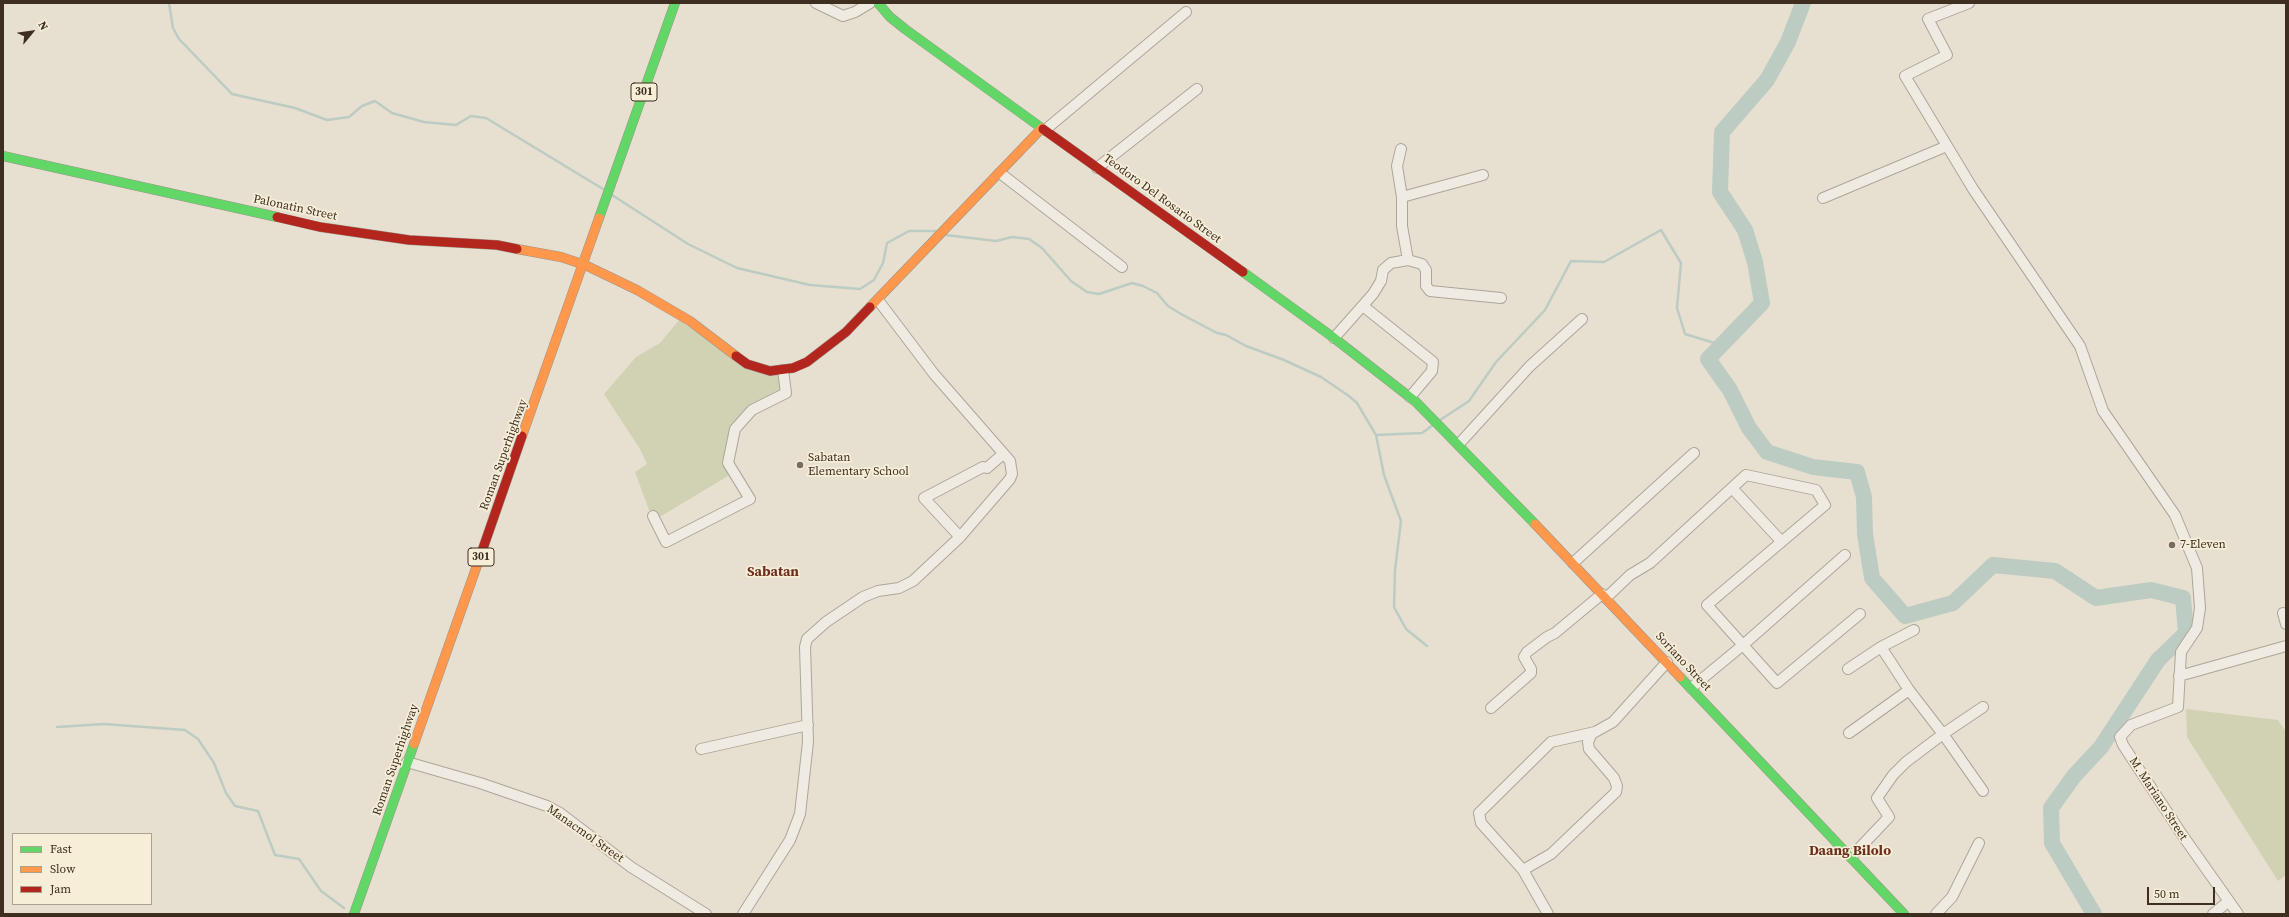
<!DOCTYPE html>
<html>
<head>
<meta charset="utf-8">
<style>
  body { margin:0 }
  #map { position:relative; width:2289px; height:917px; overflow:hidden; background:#e7e0d1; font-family:"Source Serif 4",serif }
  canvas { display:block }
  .frame { position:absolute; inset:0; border:4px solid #3d2e20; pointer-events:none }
  .legend { position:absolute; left:12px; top:833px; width:140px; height:72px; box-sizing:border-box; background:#f7eed8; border:1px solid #ada18e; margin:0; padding:5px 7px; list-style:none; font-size:12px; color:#3d2e20 }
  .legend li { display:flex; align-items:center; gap:8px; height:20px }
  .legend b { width:20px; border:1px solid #ada18e }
  .north { position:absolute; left:12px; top:12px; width:40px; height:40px; -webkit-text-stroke:3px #f7eed8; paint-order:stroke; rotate:61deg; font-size:11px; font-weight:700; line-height:16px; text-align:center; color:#3d2e20 }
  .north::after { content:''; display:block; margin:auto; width:14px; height:18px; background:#3d2e20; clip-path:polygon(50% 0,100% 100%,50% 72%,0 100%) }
  .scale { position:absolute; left:2147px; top:887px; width:68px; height:18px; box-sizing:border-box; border:2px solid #3d2e20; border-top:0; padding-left:5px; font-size:12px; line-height:14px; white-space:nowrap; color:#3d2e20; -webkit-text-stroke:3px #f7eed8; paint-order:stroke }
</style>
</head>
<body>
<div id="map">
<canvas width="2289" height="917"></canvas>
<div class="frame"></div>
<ul class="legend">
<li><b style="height:5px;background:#63d668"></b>Fast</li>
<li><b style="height:5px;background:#ff974d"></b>Slow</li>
<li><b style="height:5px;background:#b3261e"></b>Jam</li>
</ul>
<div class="north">N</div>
<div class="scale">50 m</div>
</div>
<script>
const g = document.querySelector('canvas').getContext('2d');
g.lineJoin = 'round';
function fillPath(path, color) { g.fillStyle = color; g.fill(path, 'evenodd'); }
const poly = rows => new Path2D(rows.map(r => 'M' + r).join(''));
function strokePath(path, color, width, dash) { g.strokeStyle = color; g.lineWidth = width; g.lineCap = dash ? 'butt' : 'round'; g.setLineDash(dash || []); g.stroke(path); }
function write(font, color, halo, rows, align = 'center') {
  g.font = font + ' "Source Serif 4",serif'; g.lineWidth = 3.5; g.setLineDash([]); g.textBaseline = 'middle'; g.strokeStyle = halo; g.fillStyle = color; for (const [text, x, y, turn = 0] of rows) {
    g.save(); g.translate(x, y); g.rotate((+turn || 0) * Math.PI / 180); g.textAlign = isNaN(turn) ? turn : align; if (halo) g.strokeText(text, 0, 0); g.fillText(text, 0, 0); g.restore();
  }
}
fillPath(poly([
  [679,320,718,347,781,373,784,392,732,426,733,473,653,521,635,472,647,464,640,449,604,394,636,357,660,343],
  [2186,709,2278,720,2286,732,2286,875,2278,881,2187,737]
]), '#d1d1b3');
strokePath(poly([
  [169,3,173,28,179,39,232,94,295,108,327,120,349,117,362,106,375,101,392,113,424,122,456,125,471,116,486,118,603,189],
  [612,195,688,244,737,268,810,285,860,289,874,280,883,263,887,243,909,231,936,231],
  [946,235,996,241,1012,237,1029,239,1042,248,1071,281,1087,292,1099,294,1132,283,1143,286,1157,293,1168,306,1181,314,1217,333,1226,335,1246,346,1284,360,1321,377,1349,396,1357,403,1376,435,1384,475,1401,521,1395,570,1394,607,1406,629,1427,646],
  [1440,420,1469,401,1496,362,1545,310,1571,261,1604,262,1661,230,1681,263,1677,308,1685,334,1721,345],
  [1376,435,1422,433,1433,425],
  [57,727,104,724,185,730,198,739,214,763,226,793,235,806,258,811,275,855,299,859,321,891,344,908]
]), '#bcccc2', 2.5);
strokePath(poly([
  [1803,3,1788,42,1767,80,1722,132,1720,192,1745,230,1755,262,1762,303,1708,359,1730,390,1749,428,1767,452,1813,467,1857,472,1864,497,1865,534,1872,578,1905,616,1953,603,1993,565,2055,571,2096,598,2151,590,2183,598,2186,633,2158,660,2101,747,2074,776,2051,808,2052,843,2094,914]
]), '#bcccc2', 16);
const street = poly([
  [816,3,843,16,855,12,870,3],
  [1969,3,1928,19,1947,55,1905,76,1973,189,2080,346,2103,411,2175,515,2197,568,2200,608,2197,628,2181,652,2178,707,2131,725,2120,737,2123,745,2183,836,2238,914],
  [1045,130,1186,12],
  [1401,149,1397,166,1402,197],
  [1097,168,1197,89],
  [1000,173,1122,267],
  [1823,198,1947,146],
  [1408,260,1402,226,1402,197,1483,175],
  [1363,306,1433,362,1432,371,1410,397],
  [1334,338,1373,294,1381,281,1383,270,1391,263,1408,260,1422,264,1426,270,1426,286,1430,291,1501,298],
  [1459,444,1530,366,1582,319],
  [1732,488,1781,541],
  [653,516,666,542,750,499,728,463,735,429,752,410,786,393,783,370],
  [960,537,924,498,983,467,987,468,1003,454],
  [1573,563,1694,453],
  [1606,598,1630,575,1650,563,1746,475,1816,490,1825,505,1707,605,1777,683,1860,614],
  [2283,613,2286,624],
  [1848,669,1881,647,1914,630],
  [2179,676,2286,646],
  [1691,688,1743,645,1845,555],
  [1983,707,1943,734,1983,791],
  [1491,708,1531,673,1531,669,1524,657,1527,652,1547,637,1555,633,1602,594],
  [1849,733,1909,690],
  [701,749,808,725],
  [407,762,480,783,547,806,560,813,631,867,706,914],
  [1851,857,1889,817,1877,798,1893,775,1906,762,1943,734,1909,690,1881,647],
  [1523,870,1551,854,1616,792,1617,786,1614,778,1589,749,1588,742,1592,733],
  [743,914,790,840,800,814,808,742,805,647,807,639,826,622,863,597,878,591,899,588,913,581,960,537,1010,479,1012,474,1010,461,934,374,878,300],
  [1548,914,1523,870,1481,823,1479,813,1551,742,1595,732,1613,722,1667,662],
  [1936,914,1952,897,1979,843],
  [2213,914,2229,901]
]);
const fast = poly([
  [878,3,890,17,905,29,1043,129],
  [3,156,277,217],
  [599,218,675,3],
  [1243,272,1334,338,1416,402,1535,524],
  [1680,677,1904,914],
  [354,914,414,744]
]);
const slow = poly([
  [517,249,561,257,585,265,637,290,690,321,736,356],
  [870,307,1042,128],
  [522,436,599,218],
  [1535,524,1680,677],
  [414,744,481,554]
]);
const jam = poly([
  [1043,129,1243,272],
  [277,217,320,227,409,240,497,245,517,249],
  [736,356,747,364,770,371,793,368,807,362,846,332,870,307],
  [481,554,522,436]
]);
strokePath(street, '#ada599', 12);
strokePath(fast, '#9c958a', 10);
strokePath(slow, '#9c958a', 10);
strokePath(jam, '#9c958a', 10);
strokePath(street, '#efebe3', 10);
strokePath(fast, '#63d668', 9);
strokePath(slow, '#ff974d', 9);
strokePath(jam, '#b3261e', 9);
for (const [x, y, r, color] of [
  [800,465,4,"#786c5e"],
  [2172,545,4,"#786c5e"]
]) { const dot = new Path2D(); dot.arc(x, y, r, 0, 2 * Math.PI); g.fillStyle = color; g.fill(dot); strokePath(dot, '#f7eed8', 1.5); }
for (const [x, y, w] of [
  [644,92,26],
  [481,557,26]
]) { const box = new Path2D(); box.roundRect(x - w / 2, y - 9, w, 18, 3); g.fillStyle = '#f7eed8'; g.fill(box); strokePath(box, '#3d2e20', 1); }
write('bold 11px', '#3d2e20', null, [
  ["301",644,92],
  ["301",481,557]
]);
write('12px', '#3d2e20', '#f7eed8', [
  ["Teodoro Del Rosario Street",1162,199,36],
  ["Palonatin Street",295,208,12],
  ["Roman Superhighway",504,455,-70],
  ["Soriano Street",1683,662,47],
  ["Roman Superhighway",396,760,-71],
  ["M. Mariano Street",2158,799,57],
  ["Manacmol Street",585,834,35]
]);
write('12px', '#3d2e20', '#f7eed8', [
  ["Sabatan",808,458],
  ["Elementary School",808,472],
  ["7-Eleven",2180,545]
], 'left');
write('bold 14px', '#6b2e1e', '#f7eed8', [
  ["Sabatan",773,572],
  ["Daang Bilolo",1850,851]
]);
</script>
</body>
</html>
